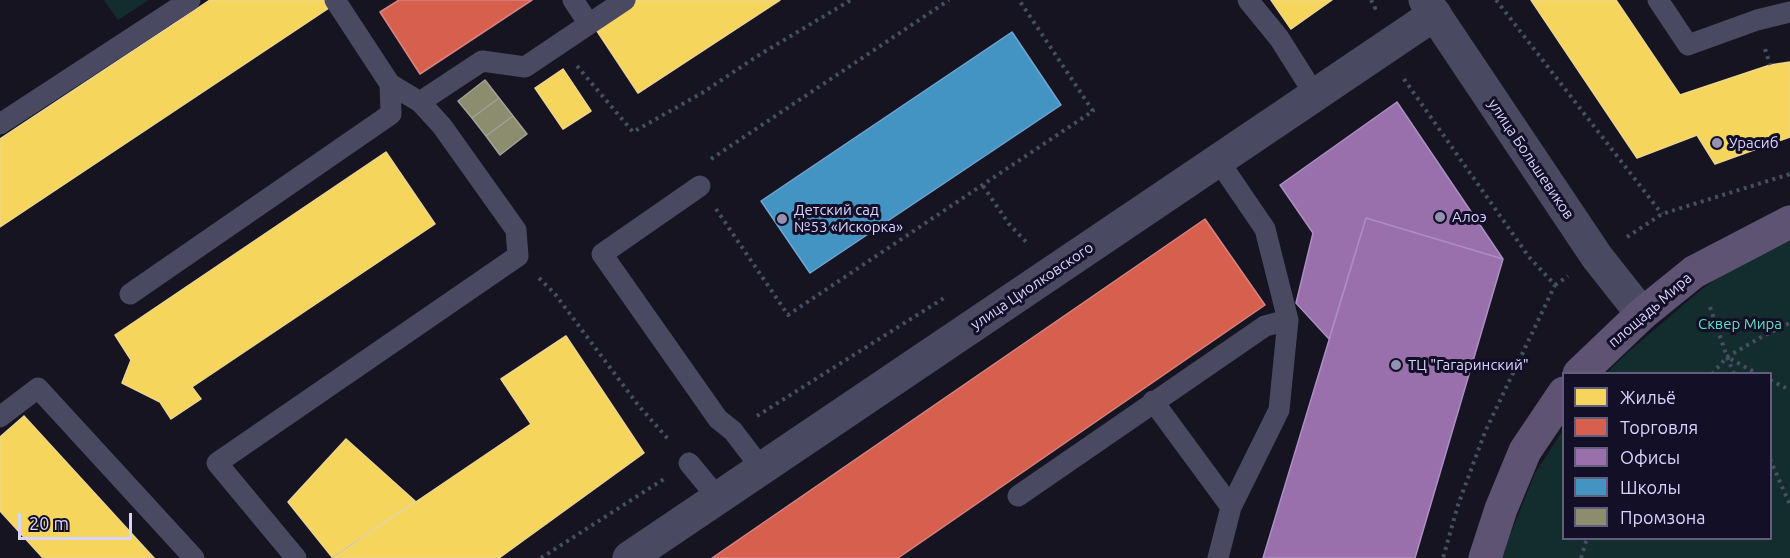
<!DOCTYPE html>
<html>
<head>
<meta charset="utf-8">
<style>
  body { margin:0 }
  #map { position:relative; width:1790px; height:558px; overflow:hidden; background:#161421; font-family:Ubuntu,sans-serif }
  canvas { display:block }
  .legend { position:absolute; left:1562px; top:372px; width:210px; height:168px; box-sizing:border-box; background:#130f26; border:2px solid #625e7d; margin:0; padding:8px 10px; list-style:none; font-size:18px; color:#d9d4ff }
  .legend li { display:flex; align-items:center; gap:12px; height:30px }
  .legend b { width:30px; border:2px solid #625e7d }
  .scale { position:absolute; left:18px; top:513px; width:114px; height:27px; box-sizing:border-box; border:3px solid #d9d4ff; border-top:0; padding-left:8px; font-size:18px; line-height:21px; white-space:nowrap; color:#d9d4ff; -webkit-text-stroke:4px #130f26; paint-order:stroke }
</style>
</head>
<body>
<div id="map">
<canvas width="1790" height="558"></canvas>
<ul class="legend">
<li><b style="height:16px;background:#f6d55c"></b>Жильё</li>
<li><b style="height:16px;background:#d6604d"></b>Торговля</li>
<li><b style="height:16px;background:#9970ab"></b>Офисы</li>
<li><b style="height:16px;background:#4393c3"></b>Школы</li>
<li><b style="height:16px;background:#8c8c6e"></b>Промзона</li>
</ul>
<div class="scale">20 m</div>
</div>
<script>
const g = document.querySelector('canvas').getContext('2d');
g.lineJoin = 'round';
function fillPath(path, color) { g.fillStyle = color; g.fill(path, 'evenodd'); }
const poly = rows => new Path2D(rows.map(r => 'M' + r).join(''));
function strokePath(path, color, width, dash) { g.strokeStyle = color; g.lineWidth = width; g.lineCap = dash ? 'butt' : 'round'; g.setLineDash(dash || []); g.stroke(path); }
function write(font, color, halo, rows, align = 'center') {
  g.font = font + ' Ubuntu,sans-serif'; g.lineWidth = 6; g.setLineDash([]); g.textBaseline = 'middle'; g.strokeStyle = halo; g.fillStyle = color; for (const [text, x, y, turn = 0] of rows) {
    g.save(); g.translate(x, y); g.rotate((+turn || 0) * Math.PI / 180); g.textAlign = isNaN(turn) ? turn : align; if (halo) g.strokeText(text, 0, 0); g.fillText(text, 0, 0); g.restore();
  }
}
fillPath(poly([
  [104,0,149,0,118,20],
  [1790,241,1790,558,1501,558,1535,473,1563,430,1564,538,1770,538,1770,374,1606,373,1627,353,1703,288,1743,262]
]), '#132c2d');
const homes = poly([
  [210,0,324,0,329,8,0,227,0,139,210,0],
  [637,0,780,0,638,93,595,28,637,0],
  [1271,0,1332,0,1291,29,1271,0],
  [1531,0,1616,0,1680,95,1770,65,1790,62,1790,137,1715,164,1697,135,1637,158,1531,0],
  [563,69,591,111,563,129,535,88,563,69],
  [386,152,435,224,192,387,201,399,171,419,160,402,122,383,131,360,115,335,386,152],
  [566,336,644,453,499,558,333,558,531,424,501,379,566,336],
  [24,416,154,558,43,558,0,511,0,437,24,416],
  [346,439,415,501,332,557,288,502,346,439]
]);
fillPath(homes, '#f6d55c');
strokePath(homes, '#edd58d', 1.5);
const shops = poly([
  [399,0,532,0,420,74,380,12,399,0],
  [1205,219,1265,305,898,558,712,558,1205,219]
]);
fillPath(shops, '#d6604d');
strokePath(shops, '#d78382', 1.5);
const offices = poly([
  [1397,102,1503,259,1366,218,1329,339,1296,303,1313,233,1280,185,1397,102],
  [1366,218,1503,259,1415,558,1263,558,1366,218]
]);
fillPath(offices, '#9970ab');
strokePath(offices, '#ac8ec4', 1.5);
const schools = poly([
  [1012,32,1061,105,810,273,761,201,1012,32]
]);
fillPath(schools, '#4393c3');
strokePath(schools, '#70a6d5', 1.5);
const industry = poly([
  [485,80,499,98,472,118,458,101,485,80],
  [499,98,513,116,486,136,472,118,499,98],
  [513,116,527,134,500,155,486,136,513,116]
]);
fillPath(industry, '#8c8c6e');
strokePath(industry, '#a3a29a', 1.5);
strokePath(poly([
  [1371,0,1375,8,1373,9],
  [1496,0,1662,214],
  [1765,49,1770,65],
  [577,66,633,132,702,93,759,55,851,0],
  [1404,79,1529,257,1555,285,1485,432,1458,505,1443,558],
  [711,159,949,0],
  [983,186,1009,224,1028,244],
  [716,209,788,315,1093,111,1019,0],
  [1627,237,1662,214,1790,174],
  [539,278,555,294,638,405,669,440],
  [1555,285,1568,276],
  [1710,307,1727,357],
  [1712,374,1727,357,1763,336,1790,323],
  [1734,374,1727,357,1758,374],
  [1770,380,1790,390],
  [757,416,944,298],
  [1770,459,1790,505],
  [541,558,664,479],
  [1581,558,1587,538]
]), '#44505f', 4, [3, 4.5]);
strokePath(poly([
  [335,0,390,84,420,102,482,61,525,67,589,24],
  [573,0,589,24,625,0],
  [1248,0,1279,38,1315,95],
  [1658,0,1688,45,1757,20,1790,12],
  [0,124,190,0],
  [700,186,602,254,718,419,733,431,762,469],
  [130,294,391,114,390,84],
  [1153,401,1231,507],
  [0,417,38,388,194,558],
  [689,463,718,498],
  [1018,496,1265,326,1288,320],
  [296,558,217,463,518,256,516,230,442,126,420,102],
  [1218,558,1231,507,1279,410,1288,320,1265,229,1218,160]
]), '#4a4962', 21);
strokePath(poly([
  [629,558,1435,14]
]), '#4a4962', 33);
strokePath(poly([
  [1425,0,1597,257,1642,314]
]), '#4a4962', 33);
strokePath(poly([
  [1579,374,1642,314,1694,272,1790,222],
  [1485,558,1501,509,1525,451,1564,393]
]), '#5e5373', 33);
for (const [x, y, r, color] of [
  [1717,143,6,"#9591b1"],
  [1440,217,6,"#9591b1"],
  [782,219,6,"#9591b1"],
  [1396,365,6,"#9591b1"]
]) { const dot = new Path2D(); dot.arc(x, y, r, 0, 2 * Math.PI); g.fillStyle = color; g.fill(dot); strokePath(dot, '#130f26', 2); }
write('15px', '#d9d4ff', '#130f26', [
  ["Урасиб",1729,143],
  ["Детский сад",794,210],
  ["№53 «Искорка»",794,227],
  ["Алоэ",1452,217],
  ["ТЦ \"Гагаринский\"",1408,365]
], 'left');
write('15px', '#d9d4ff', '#130f26', [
  ["улица Большевиков",1531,159,56],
  ["улица Циолковского",1032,286,-34],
  ["площадь Мира",1650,310,-41]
]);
write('15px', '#5fe0c0', '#130f26', [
  ["Сквер Мира",1740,324]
]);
</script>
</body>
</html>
